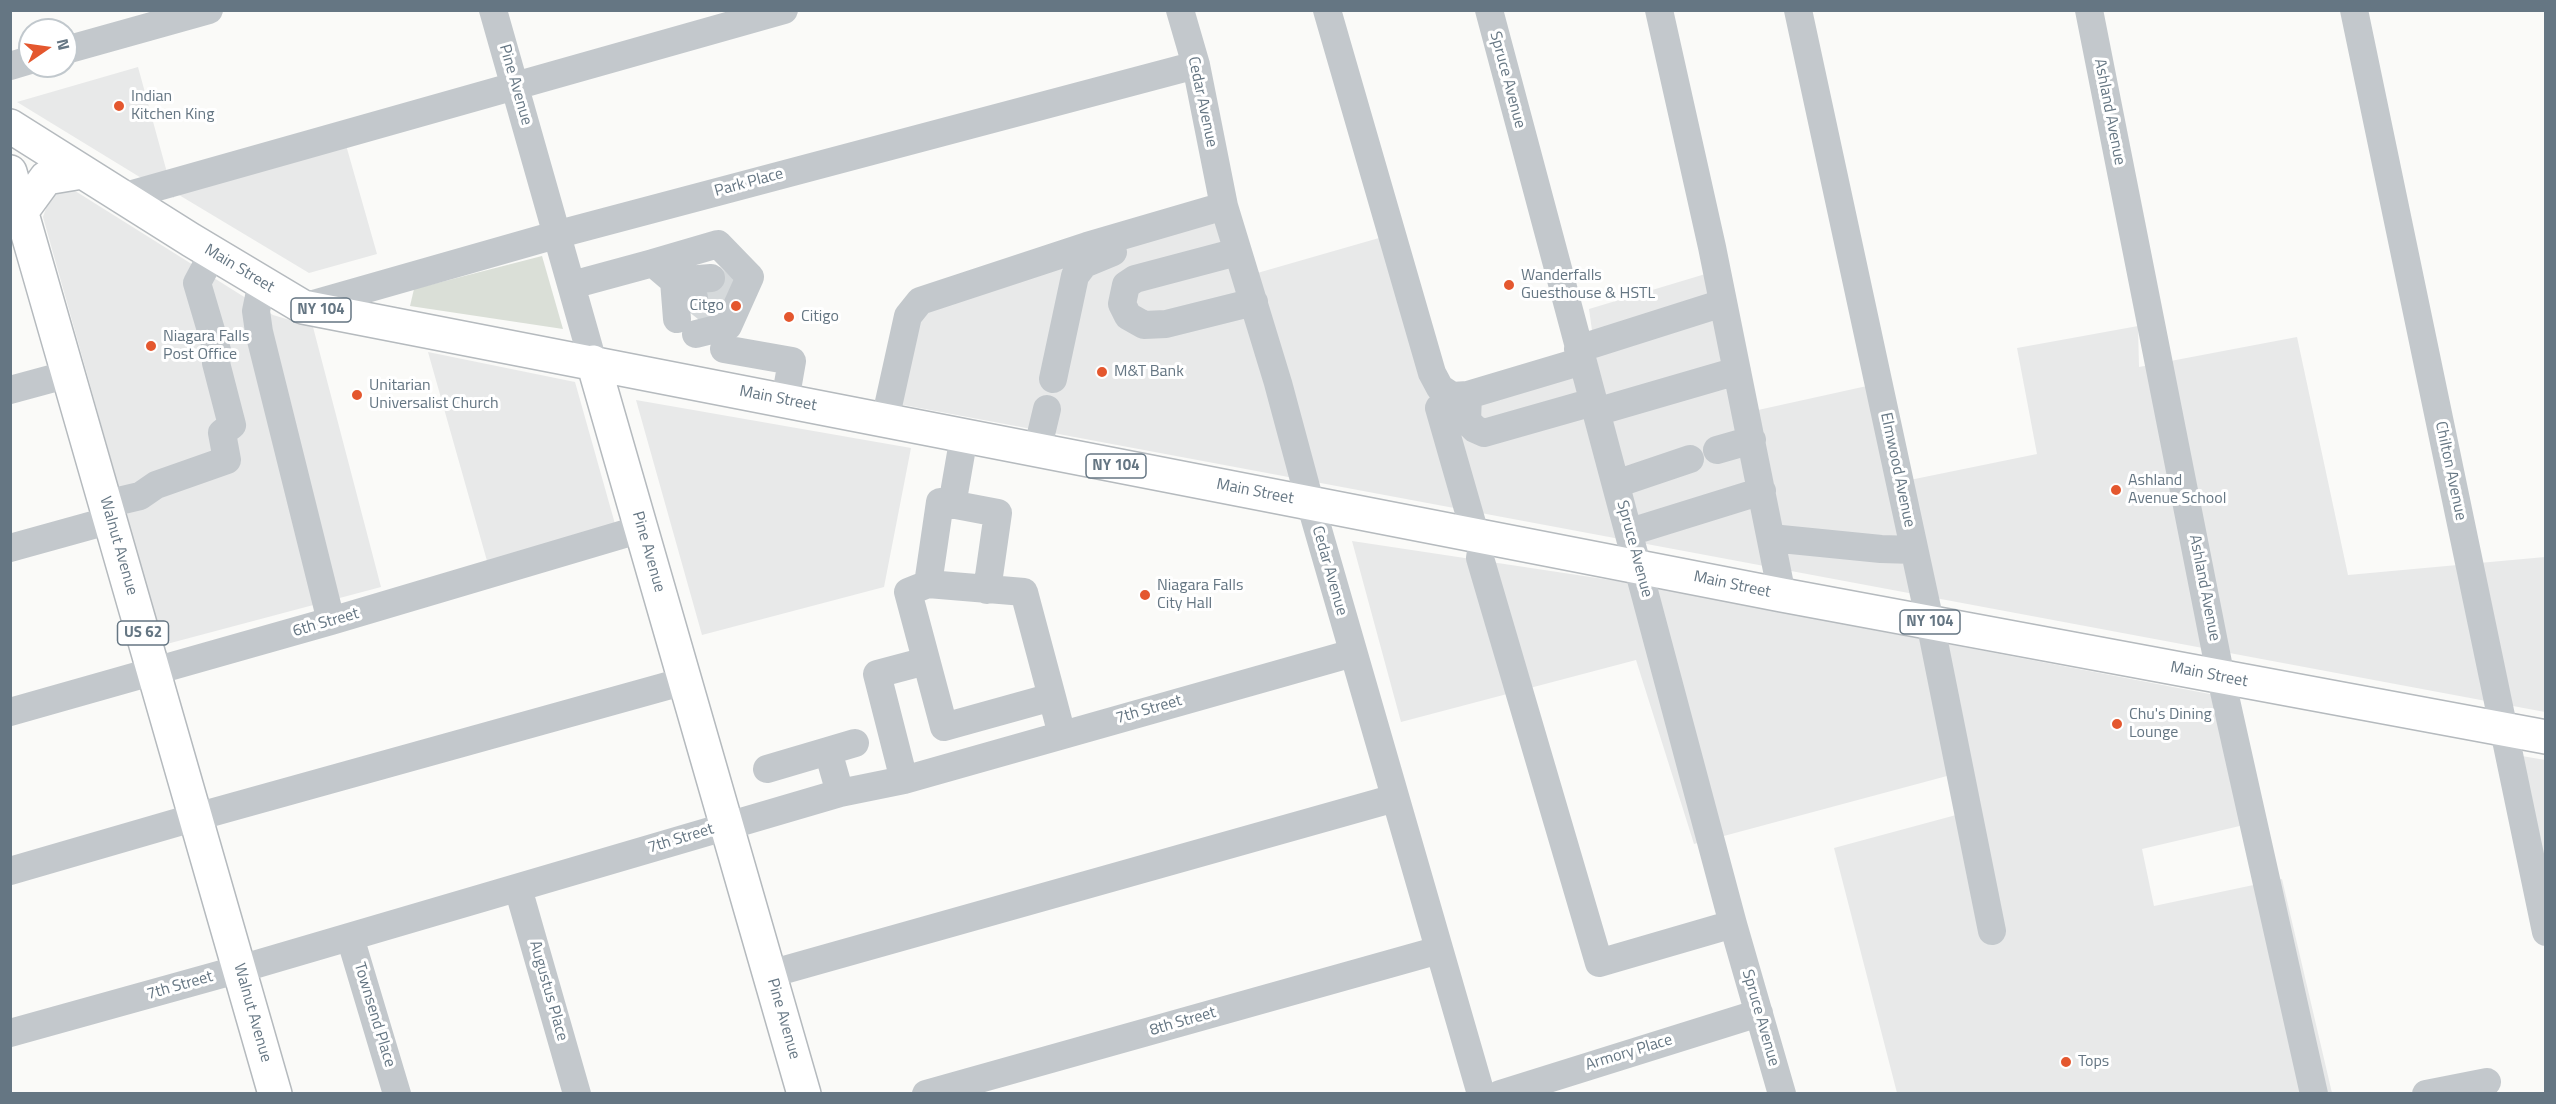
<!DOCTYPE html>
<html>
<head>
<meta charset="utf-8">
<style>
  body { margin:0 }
  #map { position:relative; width:2556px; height:1104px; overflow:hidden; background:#fafaf8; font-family:"Titillium Web",sans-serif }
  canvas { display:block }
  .frame { position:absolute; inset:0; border:12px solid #657683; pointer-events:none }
  .north { position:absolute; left:18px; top:18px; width:60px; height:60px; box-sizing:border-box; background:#fff; border:2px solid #c1c8cd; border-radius:50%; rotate:77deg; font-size:16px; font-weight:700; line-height:24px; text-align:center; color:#657683 }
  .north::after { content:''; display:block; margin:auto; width:21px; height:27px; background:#e4572e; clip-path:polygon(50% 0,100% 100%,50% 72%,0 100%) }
</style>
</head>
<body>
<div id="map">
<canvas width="2556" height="1104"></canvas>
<div class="frame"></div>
<div class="north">N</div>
</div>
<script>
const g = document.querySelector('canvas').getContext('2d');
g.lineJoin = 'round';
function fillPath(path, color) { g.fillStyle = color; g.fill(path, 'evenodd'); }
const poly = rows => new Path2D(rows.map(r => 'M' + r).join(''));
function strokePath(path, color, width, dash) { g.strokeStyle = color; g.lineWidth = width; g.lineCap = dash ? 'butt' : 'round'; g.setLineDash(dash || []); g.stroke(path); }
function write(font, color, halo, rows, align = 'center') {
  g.font = font + ' "Titillium Web",sans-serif'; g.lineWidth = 6; g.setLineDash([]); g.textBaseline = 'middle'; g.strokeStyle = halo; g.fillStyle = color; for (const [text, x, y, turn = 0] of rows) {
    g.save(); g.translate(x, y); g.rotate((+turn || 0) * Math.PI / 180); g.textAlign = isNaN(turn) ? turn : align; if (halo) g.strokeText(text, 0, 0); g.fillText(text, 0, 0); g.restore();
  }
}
fillPath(poly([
  [138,67,174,198,17,102],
  [346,145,377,254,309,273,174,192],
  [72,189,273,315,313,327,381,587,163,645,43,217,51,194],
  [1217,221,1233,280,1386,236,1441,406,1596,359,1589,309,1722,269,1749,412,1876,384,1900,482,2037,454,2017,348,2138,326,2139,367,2297,337,2348,575,2545,557,2545,712,882,401,913,289],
  [428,352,575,382,617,531,489,568],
  [636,400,911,448,884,587,702,635],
  [1352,541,1617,581,2215,695,2244,825,2142,849,2154,906,2282,879,2332,1093,1897,1093,1834,848,1956,815,1947,776,1694,844,1636,660,1401,722],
  [2499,752,2545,760,2545,939]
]), '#e8e9e9');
fillPath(poly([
  [542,256,563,329,410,306,414,289]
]), '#dadfd7');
strokePath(poly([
  [711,278,730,294],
  [694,298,713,313]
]), '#d5d9db', 28, [28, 14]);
const major = poly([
  [10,126,191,240,303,307,1782,595,2546,737],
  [10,172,275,1094],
  [22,211,46,178,82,172],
  [593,362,804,1094]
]);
strokePath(major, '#b5babe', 36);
strokePath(poly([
  [493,10,593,362],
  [1180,10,1196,65,1224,206,1278,383,1310,502,1481,1094],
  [1327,10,1432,373,1440,388,1452,396,1468,395,1582,361],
  [1489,10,1733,924,1782,1094],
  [1659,10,1712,247,1782,595],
  [1798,10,1930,622,1992,931],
  [2089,10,2221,678,2314,1094],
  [2354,10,2546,932],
  [66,50,209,10],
  [10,66,30,60],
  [122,197,784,10],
  [1237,252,1135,279,1126,285,1122,304,1128,316,1144,325,1166,324,1254,302],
  [653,263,718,244,750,277,728,326],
  [262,282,256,311,259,332,331,621],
  [572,285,653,263,694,298],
  [303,307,559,234,1196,65],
  [677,319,674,281,711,278],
  [696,334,728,326],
  [724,349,792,361,785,401],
  [1578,349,1723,303],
  [1053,379,1075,276,1084,264,1113,252],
  [10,390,69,374],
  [1468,395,1467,421,1475,429,1484,433,1593,402],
  [1439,408,1476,537],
  [1596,412,1737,371],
  [885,420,908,316,920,301,1087,246,1224,206],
  [1717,450,1752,440],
  [1037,451,1047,409],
  [1616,484,1690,459],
  [106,504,140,496,156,485,227,460,222,433,232,425,216,363,218,354,197,283,213,253],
  [952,505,964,436],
  [1630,532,1762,491],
  [1483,538,1480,558,1599,963,1733,924],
  [1771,538,1881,549,1914,550],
  [10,548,111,520],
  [928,584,940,502,998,513,987,590],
  [1052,697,944,727,908,592,928,584,1024,592,1052,697,1062,735],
  [10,712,331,621,641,529],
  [767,769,828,751],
  [904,780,877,674,926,661],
  [840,793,828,751,855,743],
  [10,871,196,817,685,681],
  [518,888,577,1094],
  [350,937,397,1094],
  [770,974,1395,798],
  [10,1033,240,969,840,793,904,780,1353,653],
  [926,1094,1439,950],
  [1500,1094,1759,1013],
  [2426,1094,2487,1082]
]), '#c3c8cc', 28);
strokePath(major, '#fff', 33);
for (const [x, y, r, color] of [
  [119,106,6,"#e4572e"],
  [1509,285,6,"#e4572e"],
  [736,306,6,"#e4572e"],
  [789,317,6,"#e4572e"],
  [151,346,6,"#e4572e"],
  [1102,372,6,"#e4572e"],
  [357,395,6,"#e4572e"],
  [2116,490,6,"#e4572e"],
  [1145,595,6,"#e4572e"],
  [2117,724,6,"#e4572e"],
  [2066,1062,6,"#e4572e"]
]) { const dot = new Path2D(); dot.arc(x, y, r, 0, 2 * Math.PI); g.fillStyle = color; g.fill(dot); strokePath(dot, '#fff', 2); }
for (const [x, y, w] of [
  [321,310,60],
  [1116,466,60],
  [1930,622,60],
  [143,633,51]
]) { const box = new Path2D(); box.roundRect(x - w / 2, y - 12, w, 24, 4.5); g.fillStyle = '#fff'; g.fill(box); strokePath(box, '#657683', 1.5); }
write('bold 15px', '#657683', null, [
  ["NY 104",321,310],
  ["NY 104",1116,466],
  ["NY 104",1930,622],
  ["US 62",143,633]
]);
write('16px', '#657683', '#fff', [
  ["Spruce Avenue",1507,80,75],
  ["Pine Avenue",515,85,74],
  ["Cedar Avenue",1202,102,78],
  ["Ashland Avenue",2109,112,79],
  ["Park Place",749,183,-15],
  ["Main Street",239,269,31],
  ["Main Street",778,399,11],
  ["Elmwood Avenue",1897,470,78],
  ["Chilton Avenue",2450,471,78],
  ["Main Street",1255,492,11],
  ["Walnut Avenue",118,546,74],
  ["Spruce Avenue",1634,549,75],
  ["Pine Avenue",648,552,74],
  ["Cedar Avenue",1329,571,74],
  ["Main Street",1732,585,12],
  ["Ashland Avenue",2204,588,79],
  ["6th Street",326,623,-16],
  ["Main Street",2209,675,11],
  ["7th Street",1149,710,-16],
  ["7th Street",681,839,-17],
  ["7th Street",180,986,-16],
  ["Augustus Place",548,991,74],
  ["Walnut Avenue",252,1013,74],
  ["Townsend Place",374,1015,73],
  ["Spruce Avenue",1760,1018,74],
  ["Pine Avenue",783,1019,74],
  ["8th Street",1183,1022,-16],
  ["Armory Place",1629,1053,-17]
]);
write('16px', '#657683', '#fff', [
  ["Indian",131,97],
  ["Kitchen King",131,115],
  ["Wanderfalls",1521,276],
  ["Guesthouse & HSTL",1521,294],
  ["Citgo",724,306,"right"],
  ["Citigo",801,317],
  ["Niagara Falls",163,337],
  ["Post Office",163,355],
  ["M&T Bank",1114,372],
  ["Unitarian",369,386],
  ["Universalist Church",369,404],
  ["Ashland",2128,481],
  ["Avenue School",2128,499],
  ["Niagara Falls",1157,586],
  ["City Hall",1157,604],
  ["Chu's Dining",2129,715],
  ["Lounge",2129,733],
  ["Tops",2078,1062]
], 'left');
</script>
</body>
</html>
